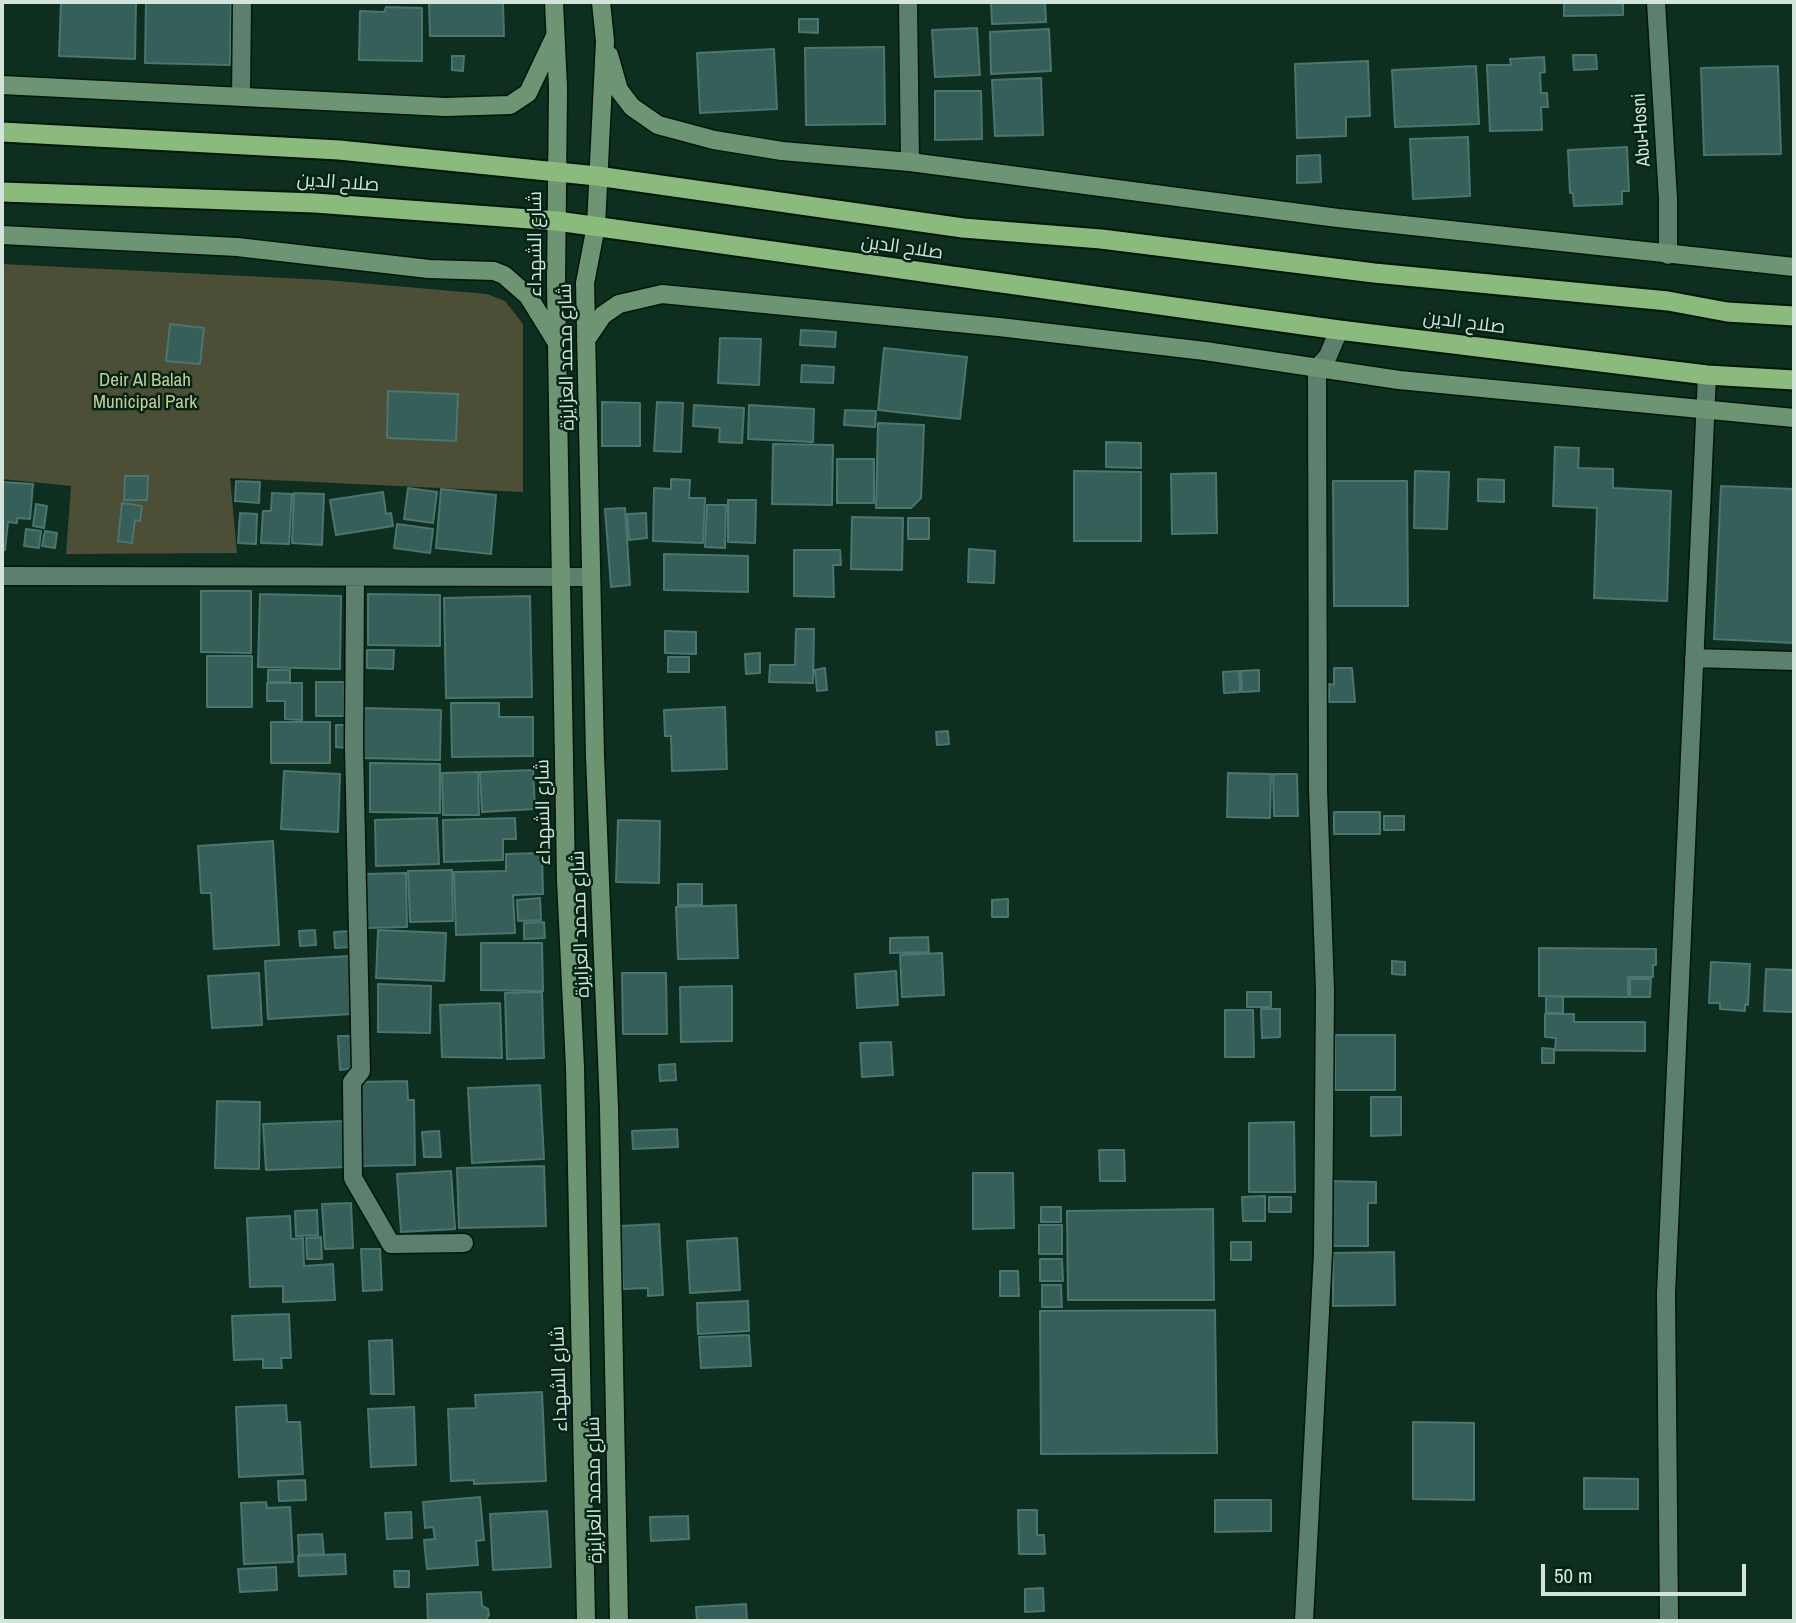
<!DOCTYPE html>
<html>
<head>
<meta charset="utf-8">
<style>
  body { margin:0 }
  #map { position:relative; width:1796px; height:1623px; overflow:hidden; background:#0e2e1f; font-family:"Archivo Narrow",sans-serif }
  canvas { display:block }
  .frame { position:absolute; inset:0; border:4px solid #d3e5db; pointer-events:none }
  .scale { position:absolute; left:1541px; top:1564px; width:205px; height:32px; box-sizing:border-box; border:4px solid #d3e5db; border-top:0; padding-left:9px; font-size:21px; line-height:24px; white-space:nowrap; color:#d3e5db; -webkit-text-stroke:5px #032416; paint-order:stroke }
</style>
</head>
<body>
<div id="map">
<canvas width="1796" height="1623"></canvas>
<div class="frame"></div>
<div class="scale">50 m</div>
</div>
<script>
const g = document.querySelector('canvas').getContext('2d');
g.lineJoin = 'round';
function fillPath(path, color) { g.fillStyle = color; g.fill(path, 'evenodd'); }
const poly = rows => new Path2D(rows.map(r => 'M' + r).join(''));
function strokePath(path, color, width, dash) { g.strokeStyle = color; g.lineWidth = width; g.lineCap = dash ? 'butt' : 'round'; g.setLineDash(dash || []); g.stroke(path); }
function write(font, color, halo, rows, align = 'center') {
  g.font = font + ' "Archivo Narrow",Cairo,sans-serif'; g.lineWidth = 5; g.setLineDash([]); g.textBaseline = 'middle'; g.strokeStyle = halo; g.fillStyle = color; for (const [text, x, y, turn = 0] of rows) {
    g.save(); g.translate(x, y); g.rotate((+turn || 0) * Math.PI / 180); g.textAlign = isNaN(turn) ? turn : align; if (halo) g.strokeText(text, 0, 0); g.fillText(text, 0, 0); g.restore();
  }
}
fillPath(poly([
  [2,264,326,280,487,294,505,301,523,324,523,492,230,478,237,553,66,554,71,486,2,479]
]), '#4c4e36');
const building = poly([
  [61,2,136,2,135,59,59,56,61,2],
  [146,2,231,2,230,65,145,63,146,2],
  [429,2,503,2,504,36,430,36,429,2],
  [991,2,1045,2,1046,22,992,24,991,2],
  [1564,2,1623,2,1623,15,1564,16,1564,2],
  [386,7,422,8,422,61,359,60,360,11,384,12,386,7],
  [799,19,818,19,818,33,799,32,799,19],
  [977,28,980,75,935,77,932,30,977,28],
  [1049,29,1051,71,991,74,990,32,1049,29],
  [884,47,885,124,806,125,805,48,884,47],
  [774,49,777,109,700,113,697,53,774,49],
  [1573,55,1596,55,1597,69,1574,70,1573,55],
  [452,56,464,56,463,71,452,70,452,56],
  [1544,57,1545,72,1540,73,1541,93,1547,93,1548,107,1541,107,1542,130,1490,131,1487,65,1511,65,1510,59,1544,57],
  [1368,61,1370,116,1346,117,1346,136,1297,138,1295,64,1368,61],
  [1476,66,1479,124,1395,127,1392,70,1476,66],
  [1778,66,1781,154,1704,155,1701,68,1778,66],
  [1041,78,1043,135,995,136,992,80,1041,78],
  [935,91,981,91,982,139,935,140,935,91],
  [1468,137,1470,196,1413,199,1410,139,1468,137],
  [1627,147,1629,191,1622,191,1622,204,1574,206,1573,193,1570,193,1568,150,1627,147],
  [1320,155,1321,182,1297,183,1297,156,1320,155],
  [170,324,204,328,200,364,166,361,170,324],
  [801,330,836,332,835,347,800,345,801,330],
  [720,338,761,339,759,385,718,383,720,338],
  [884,348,967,357,960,419,878,410,884,348],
  [802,365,834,367,833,383,801,382,802,365],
  [388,391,458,394,456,441,387,438,388,391],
  [602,402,640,403,640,446,602,446,602,402],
  [657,402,683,403,681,452,654,451,657,402],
  [694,405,744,408,742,443,719,442,720,428,693,426,694,405],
  [749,405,814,409,813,442,748,439,749,405],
  [845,410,876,411,875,427,844,425,845,410],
  [878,423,924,425,921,498,911,508,876,508,878,423],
  [1106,442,1141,443,1141,468,1106,467,1106,442],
  [773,444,833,445,832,505,772,504,773,444],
  [1555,447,1579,448,1578,468,1613,469,1613,488,1671,491,1667,601,1594,598,1597,508,1553,506,1555,447],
  [837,459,874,459,874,503,837,503,837,459],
  [1074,471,1141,472,1141,541,1074,541,1074,471],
  [1415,471,1449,472,1447,529,1414,528,1415,471],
  [1216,473,1217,533,1172,534,1171,474,1216,473],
  [125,476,148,476,147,500,124,500,125,476],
  [671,479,690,480,689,498,705,498,703,543,653,541,654,488,671,489,671,479],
  [1478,479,1504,480,1504,502,1478,501,1478,479],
  [236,481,260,482,259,503,235,501,236,481],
  [1333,481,1407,481,1408,606,1334,606,1333,481],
  [2,482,33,484,30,519,17,518,17,523,8,522,5,550,2,550,2,482],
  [1721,486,1794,489,1794,643,1714,639,1721,486],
  [408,488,437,492,433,523,404,519,408,488],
  [441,489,496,495,491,554,436,548,441,489],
  [383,492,386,514,391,513,393,526,336,535,330,500,383,492],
  [272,493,292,494,289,544,261,543,263,511,271,511,272,493],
  [294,493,324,494,322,545,292,543,294,493],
  [728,500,756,500,755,543,728,542,728,500],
  [122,503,142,506,140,521,135,520,132,543,118,541,122,503],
  [36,504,47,506,44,528,33,526,36,504],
  [707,505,726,505,725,548,705,547,707,505],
  [625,508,630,585,611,587,605,509,625,508],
  [240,513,257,514,256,544,238,543,240,513],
  [646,513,647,538,629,540,627,514,646,513],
  [852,517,903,518,902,570,851,569,852,517],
  [908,518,929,518,929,539,908,539,908,518],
  [397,524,433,529,430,553,394,548,397,524],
  [26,529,41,531,39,548,24,546,26,529],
  [45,531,57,533,55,548,42,546,45,531],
  [969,549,995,551,994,583,968,582,969,549],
  [794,550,840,550,841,565,833,565,834,597,794,596,794,550],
  [664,554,748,556,748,592,664,590,664,554],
  [201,591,251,591,251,653,201,652,201,591],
  [260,594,341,596,340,669,258,667,260,594],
  [368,594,440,595,440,646,368,645,368,594],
  [530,596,532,697,446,698,444,598,530,596],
  [796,629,814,629,813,683,769,682,770,665,795,665,796,629],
  [665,631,696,632,696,654,665,653,665,631],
  [367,650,394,650,393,669,367,668,367,650],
  [760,653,760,673,746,674,745,654,760,653],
  [207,656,252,656,252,707,207,707,207,656],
  [668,657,689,657,689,672,668,672,668,657],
  [825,668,827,690,817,691,815,670,825,668],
  [1334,668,1352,668,1355,702,1329,702,1329,684,1334,685,1334,668],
  [268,670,290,670,290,682,268,682,268,670],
  [1259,670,1259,691,1242,692,1241,671,1259,670],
  [1239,671,1240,692,1224,693,1223,672,1239,671],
  [316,682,344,682,344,716,316,716,316,682],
  [267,683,302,683,302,720,285,719,285,701,267,701,267,683],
  [451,703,499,703,499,717,533,717,533,756,452,757,451,703],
  [725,707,727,769,672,771,671,736,665,736,664,710,725,707],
  [363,708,441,710,440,760,362,758,363,708],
  [271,722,330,722,330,763,271,763,271,722],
  [336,725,347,725,347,748,336,747,336,725],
  [948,731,949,744,937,745,936,732,948,731],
  [370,763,440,764,440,813,370,812,370,763],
  [533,770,535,809,482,812,480,772,533,770],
  [284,771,340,774,338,832,281,829,284,771],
  [478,772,479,815,443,815,442,773,478,772],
  [1228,773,1271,774,1270,818,1227,817,1228,773],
  [1273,774,1297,774,1298,816,1274,816,1273,774],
  [1334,812,1380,812,1380,834,1334,834,1334,812],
  [1384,816,1404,816,1404,830,1384,830,1384,816],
  [437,818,439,864,376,866,375,820,437,818],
  [515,818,516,839,503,839,503,860,444,862,443,820,515,818],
  [618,820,660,821,659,883,616,882,618,820],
  [273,841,279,945,214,949,211,893,201,893,198,846,273,841],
  [542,853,543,894,513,895,515,933,456,935,454,872,506,871,506,854,542,853],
  [452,870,453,921,410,922,408,871,452,870],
  [406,873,407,927,366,928,365,874,406,873],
  [678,884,702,884,702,905,678,905,678,884],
  [540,898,541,920,518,921,517,900,540,898],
  [1008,899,1008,917,992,917,992,900,1008,899],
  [736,905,738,958,678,959,676,907,736,905],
  [544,922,545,938,524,939,524,923,544,922],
  [315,930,316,945,300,946,299,931,315,930],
  [378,930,446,933,444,981,376,978,378,930],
  [351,931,352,947,335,948,334,932,351,931],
  [928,937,929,952,890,953,890,938,928,937],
  [481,943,542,943,543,991,481,990,481,943],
  [1539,948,1656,949,1656,965,1653,965,1653,977,1628,977,1628,997,1539,996,1539,948],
  [942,953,944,995,902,997,900,955,942,953],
  [349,956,352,1014,268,1019,265,961,349,956],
  [1392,961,1405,962,1405,975,1392,974,1392,961],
  [1711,962,1750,964,1748,1005,1745,1004,1745,1011,1720,1009,1720,1003,1709,1003,1711,962],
  [1766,969,1794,970,1793,1012,1764,1011,1766,969],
  [896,971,898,1005,857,1008,855,974,896,971],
  [259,973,262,1025,212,1028,208,976,259,973],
  [622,973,666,973,667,1034,623,1034,622,973],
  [1630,979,1651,979,1650,997,1630,997,1630,979],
  [378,984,431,986,430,1033,378,1032,378,984],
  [732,986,732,1041,681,1042,680,987,732,986],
  [542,992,544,1058,507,1059,505,993,542,992],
  [1247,992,1271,992,1271,1007,1247,1007,1247,992],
  [1546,996,1563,997,1563,1013,1546,1013,1546,996],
  [500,1003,502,1058,442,1057,440,1005,500,1003],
  [1261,1009,1280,1009,1280,1037,1262,1038,1261,1009],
  [1225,1010,1253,1010,1254,1057,1225,1057,1225,1010],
  [1545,1014,1574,1014,1574,1022,1645,1022,1645,1051,1555,1050,1556,1038,1545,1037,1545,1014],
  [1335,1035,1395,1035,1395,1090,1335,1090,1335,1035],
  [338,1036,354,1036,356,1068,340,1070,338,1036],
  [891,1042,893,1075,862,1077,860,1043,891,1042],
  [1542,1048,1554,1049,1554,1063,1542,1063,1542,1048],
  [675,1064,676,1080,660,1081,659,1065,675,1064],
  [407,1081,408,1100,414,1100,415,1165,360,1166,359,1082,407,1081],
  [540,1085,544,1159,472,1163,468,1088,540,1085],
  [1371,1097,1401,1097,1401,1135,1371,1136,1371,1097],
  [217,1101,260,1102,259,1169,215,1168,217,1101],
  [345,1121,347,1167,266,1170,263,1124,345,1121],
  [1294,1122,1295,1192,1249,1192,1249,1123,1294,1122],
  [677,1129,678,1147,633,1149,632,1131,677,1129],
  [439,1131,441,1157,424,1157,422,1132,439,1131],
  [1099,1150,1124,1150,1125,1181,1100,1181,1099,1150],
  [544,1166,546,1226,459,1228,457,1168,544,1166],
  [451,1171,455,1229,401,1232,397,1174,451,1171],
  [973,1173,1013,1173,1014,1228,973,1229,973,1173],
  [1330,1181,1376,1182,1376,1203,1368,1203,1368,1246,1330,1246,1330,1181],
  [1265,1196,1265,1221,1243,1221,1242,1197,1265,1196],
  [1269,1197,1291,1197,1291,1212,1269,1212,1269,1197],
  [351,1203,353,1248,325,1249,322,1204,351,1203],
  [1041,1207,1061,1207,1061,1222,1041,1222,1041,1207],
  [1213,1209,1214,1300,1068,1300,1067,1211,1213,1209],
  [317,1210,318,1235,296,1236,295,1211,317,1210],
  [290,1216,291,1239,303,1238,304,1266,333,1264,335,1300,283,1302,283,1286,250,1287,247,1218,290,1216],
  [659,1224,663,1295,648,1296,648,1288,623,1289,620,1226,659,1224],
  [1039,1225,1062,1225,1062,1254,1039,1254,1039,1225],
  [321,1237,322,1259,307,1259,306,1238,321,1237],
  [737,1238,740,1290,690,1293,687,1241,737,1238],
  [1231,1242,1251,1242,1251,1260,1231,1260,1231,1242],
  [361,1249,380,1249,382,1290,363,1291,361,1249],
  [1394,1252,1395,1305,1333,1306,1333,1253,1394,1252],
  [1040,1259,1062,1259,1063,1281,1040,1281,1040,1259],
  [1000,1271,1018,1271,1019,1296,1000,1296,1000,1271],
  [1042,1285,1061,1285,1062,1307,1042,1307,1042,1285],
  [748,1301,749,1331,698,1334,697,1303,748,1301],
  [1215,1310,1217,1453,1041,1454,1040,1311,1215,1310],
  [289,1314,291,1358,281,1358,282,1368,263,1368,263,1359,234,1360,232,1316,289,1314],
  [749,1335,751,1366,701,1368,699,1337,749,1335],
  [392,1340,394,1394,371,1394,369,1341,392,1340],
  [542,1392,546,1481,474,1484,474,1480,451,1481,448,1409,476,1408,475,1395,542,1392],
  [286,1405,287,1422,300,1422,303,1474,239,1477,236,1407,286,1405],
  [414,1407,416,1465,371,1467,368,1409,414,1407],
  [1413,1422,1474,1423,1474,1500,1413,1499,1413,1422],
  [1584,1478,1638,1479,1638,1509,1584,1509,1584,1478],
  [305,1480,306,1500,279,1501,278,1481,305,1480],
  [480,1497,484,1540,476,1541,478,1565,427,1569,424,1540,435,1539,433,1527,425,1528,423,1502,480,1497],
  [1215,1500,1271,1500,1271,1531,1215,1532,1215,1500],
  [266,1502,267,1508,290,1507,293,1562,244,1564,241,1503,266,1502],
  [1018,1510,1037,1510,1037,1535,1044,1535,1045,1554,1019,1554,1018,1510],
  [547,1511,551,1567,493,1570,490,1514,547,1511],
  [411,1512,412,1538,387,1539,385,1513,411,1512],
  [688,1516,689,1539,651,1541,650,1517,688,1516],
  [322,1534,324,1554,299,1555,298,1535,322,1534],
  [345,1554,346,1574,299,1576,298,1556,345,1554],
  [276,1567,277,1590,240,1592,238,1569,276,1567],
  [394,1571,409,1571,409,1587,395,1587,394,1571],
  [1043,1588,1044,1611,1025,1612,1025,1589,1043,1588],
  [481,1592,482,1606,488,1609,489,1615,485,1621,428,1621,427,1594,481,1592],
  [746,1604,747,1621,697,1621,696,1607,746,1604]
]);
fillPath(building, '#375f59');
strokePath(building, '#4b756f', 2);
const minor = poly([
  [908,2,910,162],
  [1656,2,1668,199,1668,255],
  [241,96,242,2],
  [2,576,591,577],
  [355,578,354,747,361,1071,352,1082,353,1178,391,1244,464,1243],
  [1694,658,1794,661],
  [1304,1621,1323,1253,1325,991,1318,789,1317,368,1328,356,1339,330],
  [1669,1621,1666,1293,1707,375]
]);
const secondary = poly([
  [554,2,558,88,556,285,566,880,575,1067,586,1621],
  [601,2,605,41,596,226,585,283,595,756,609,1108,619,1621],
  [609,55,619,90,632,107,658,125,714,140,782,151,910,162,1338,218,1794,267],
  [2,85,445,107,510,105,528,93,555,36],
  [2,235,237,247,429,269,494,271,504,275,528,296,557,343],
  [586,340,603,315,619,304,662,294,999,327,1205,351,1399,380,1794,418]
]);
const trunk = poly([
  [2,132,339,150,597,176,963,228,1101,239,1374,273,1668,301,1727,312,1794,316],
  [2,192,315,203,557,221,1339,330,1707,375,1794,380]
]);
strokePath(minor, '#00150a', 21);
strokePath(secondary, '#00150a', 21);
strokePath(trunk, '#00150a', 23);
strokePath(minor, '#5d7f6d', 18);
strokePath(secondary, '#6e9573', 18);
strokePath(trunk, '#8aba7c', 19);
write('19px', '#d3e5db', '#032416', [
  ["Abu-Hosni",1642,130,-94],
  ["صلاح الدين",338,183,4],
  ["شارع الشهداء",536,244,-90],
  ["صلاح الدين",902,248,8],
  ["صلاح الدين",1464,323,7],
  ["شارع محمد العزايزة",567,357,-91],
  ["شارع الشهداء",544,812,-91],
  ["شارع محمد العزايزة",581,924,-92],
  ["شارع الشهداء",560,1379,-92],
  ["شارع محمد العزايزة",595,1490,-91]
]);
write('19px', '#c7cb92', '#032416', [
  ["Deir Al Balah",145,381],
  ["Municipal Park",145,403]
]);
</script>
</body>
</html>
